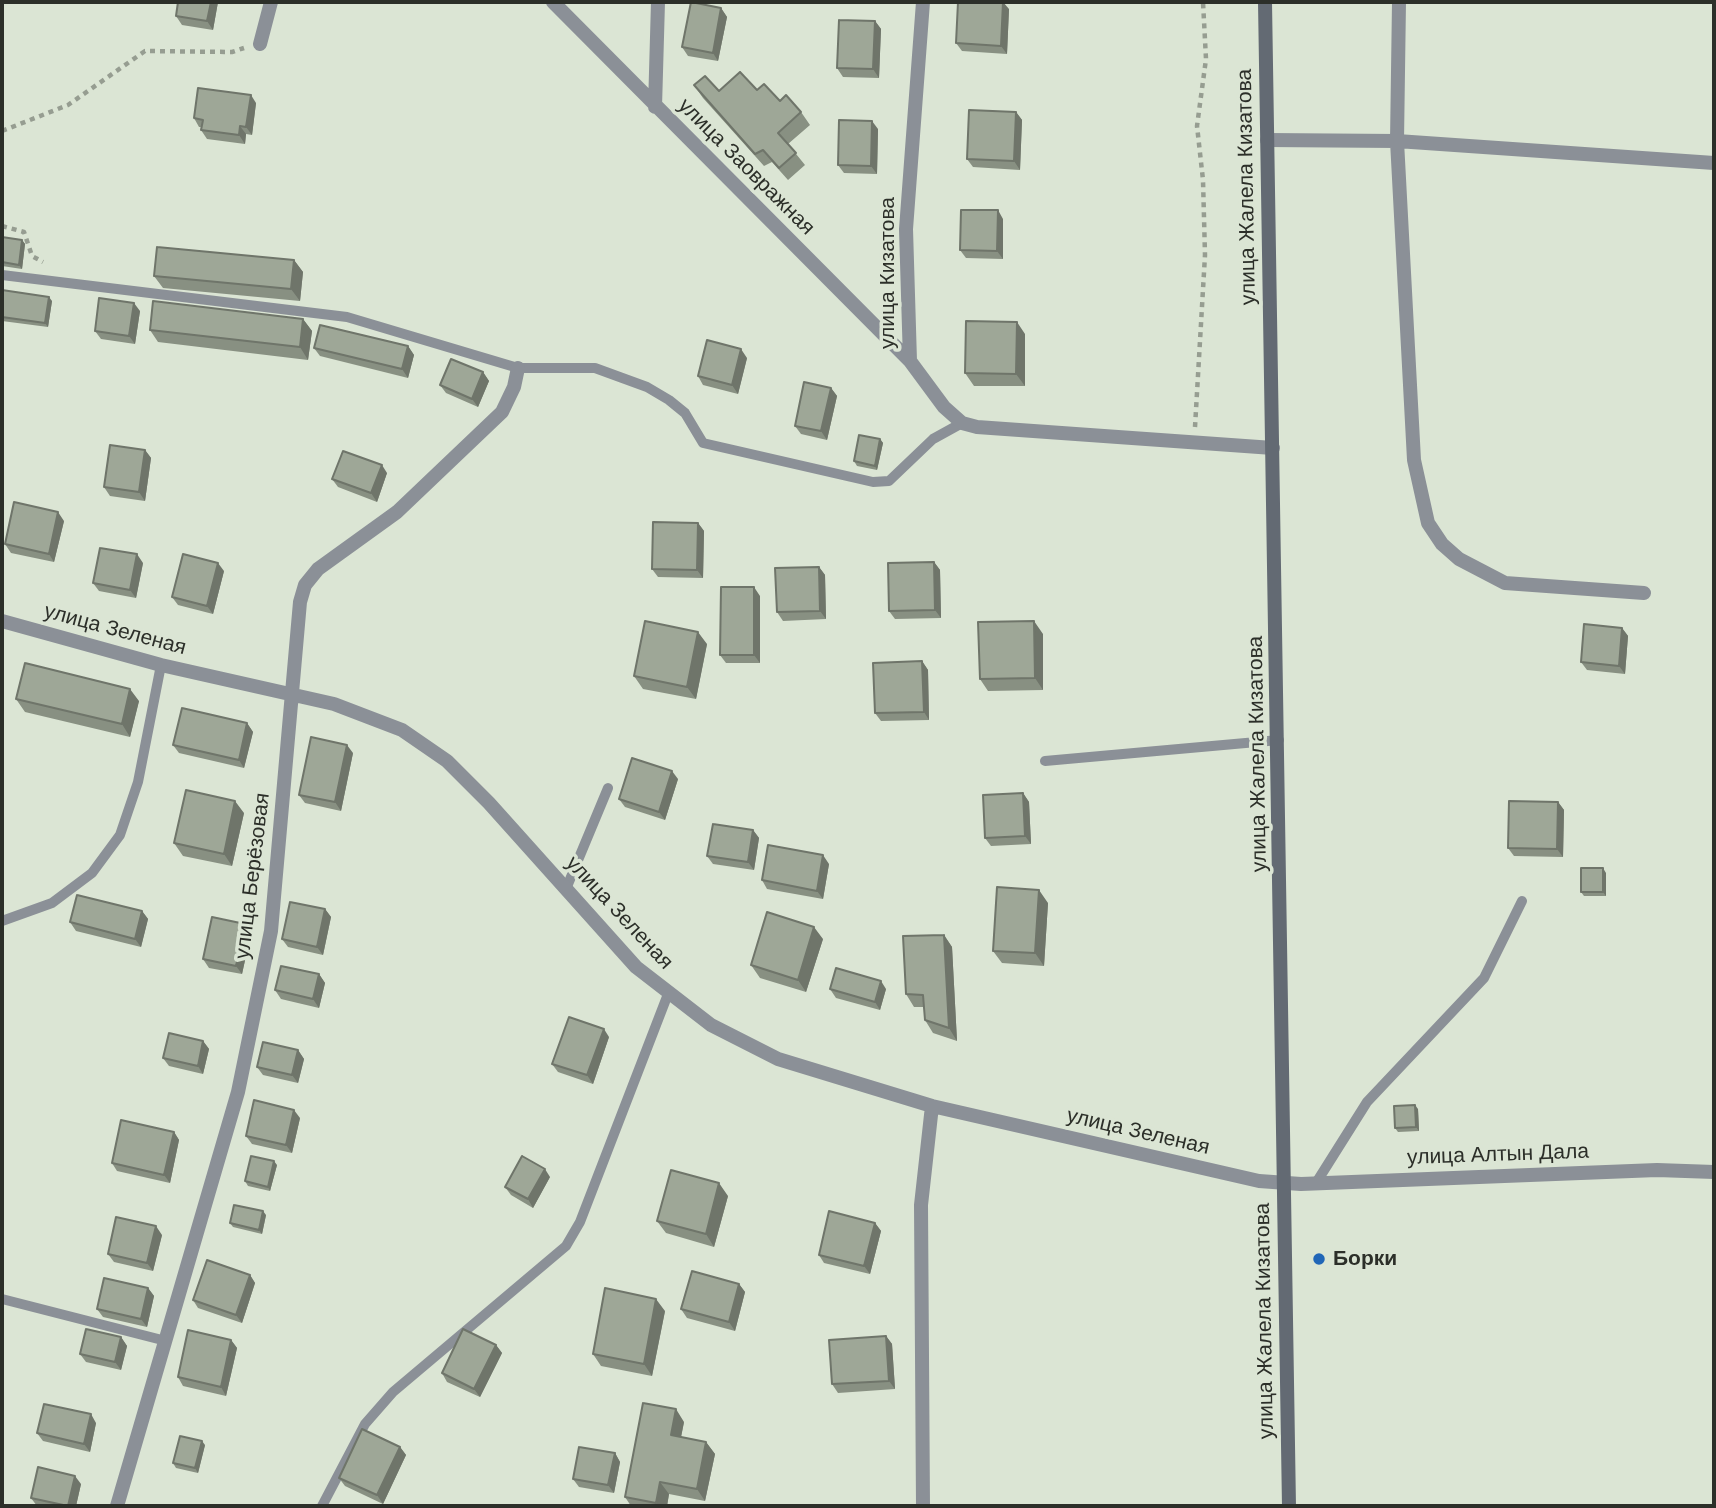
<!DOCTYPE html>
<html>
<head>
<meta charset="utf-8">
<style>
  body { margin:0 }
  #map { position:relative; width:1716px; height:1508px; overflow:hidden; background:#dbe5d4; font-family:Helvetica,sans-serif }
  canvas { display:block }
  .frame { position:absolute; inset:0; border:4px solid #2c2f29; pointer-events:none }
</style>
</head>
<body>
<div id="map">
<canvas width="1716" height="1508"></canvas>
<div class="frame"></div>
</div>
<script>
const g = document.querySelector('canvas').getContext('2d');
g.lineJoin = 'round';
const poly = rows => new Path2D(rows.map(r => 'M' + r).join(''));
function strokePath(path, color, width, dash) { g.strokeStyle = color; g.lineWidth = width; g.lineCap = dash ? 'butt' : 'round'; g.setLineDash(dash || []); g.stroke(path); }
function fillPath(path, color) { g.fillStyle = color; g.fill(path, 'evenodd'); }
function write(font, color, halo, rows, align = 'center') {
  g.font = font + ' Helvetica,sans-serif'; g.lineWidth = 7; g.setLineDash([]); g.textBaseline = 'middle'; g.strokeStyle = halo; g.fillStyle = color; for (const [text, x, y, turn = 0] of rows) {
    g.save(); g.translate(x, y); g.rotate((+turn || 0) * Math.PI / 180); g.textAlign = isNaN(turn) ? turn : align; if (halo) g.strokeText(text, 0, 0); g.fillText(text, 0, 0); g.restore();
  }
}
strokePath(poly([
  [2,131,68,105,145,51,232,52,244,48],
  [2,226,24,232,32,256,43,262],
  [1195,427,1205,255,1203,180,1197,126,1206,59,1203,2]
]), '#969d91', 4.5, [5, 5]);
strokePath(poly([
  [2,275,347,317,518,368,595,368,647,387,669,400,685,413,703,443,873,482,889,481,933,439,962,423],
  [1045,761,1279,740],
  [566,889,608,788],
  [2,921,52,903,92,873,120,835,138,782,161,665],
  [1316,1183,1367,1102,1484,978,1522,901],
  [2,1299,166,1341],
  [322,1506,365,1424,393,1392,566,1246,580,1222,668,994]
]), '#8b9097', 10);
strokePath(poly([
  [553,2,910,361],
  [923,2,906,229,910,361,944,407,962,423,977,427,1273,448],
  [1399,2,1397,141,1414,460,1428,523,1442,544,1459,559,1505,583,1644,593],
  [260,44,271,2],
  [655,107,658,2],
  [1267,140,1397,141,1714,163],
  [2,621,161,665,334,704,402,730,447,761,489,803,636,967,711,1025,778,1059,932,1106,1259,1181,1301,1184,1657,1170,1714,1172],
  [117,1506,238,1092,271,931,300,602,305,585,318,569,397,512,502,412,514,387,518,368],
  [923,1506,921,1205,932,1106]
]), '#8b9097', 14);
strokePath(poly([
  [1265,2,1289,1506]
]), '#636a73', 14);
fillPath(poly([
  [178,2,218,2,213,30,182,25,176,16],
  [721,8,727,17,718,61,688,56,682,47],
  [1009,9,1007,54,962,51,956,43],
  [875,21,881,29,879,78,843,77,837,68],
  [694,85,719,91,757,90,801,112,810,125,788,144,805,165,788,180,772,162,764,166,703,98],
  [256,103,252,135,246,134,245,144,207,139,201,130,202,127,199,127,194,118],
  [1016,112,1022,120,1020,170,973,167,967,159],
  [878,129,877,174,844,173,838,165],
  [1003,219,1003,259,966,258,960,250],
  [2,237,22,240,25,244,22,269,2,266],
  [294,260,303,272,300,301,163,288,154,276],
  [2,290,52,301,48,327,2,321],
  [140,311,135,344,101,339,95,331],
  [303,319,312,331,308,360,158,342,150,330],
  [1025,334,1025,386,974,386,965,373],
  [408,346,414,355,408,378,320,356,314,348],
  [747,358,738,394,703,385,698,376],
  [483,372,489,381,478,407,446,393,440,385],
  [831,388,837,396,827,440,801,434,795,426],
  [880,439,883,443,877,470,857,466,854,461],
  [145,450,151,458,145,501,110,496,104,487],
  [387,473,377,502,338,487,332,479],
  [64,521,54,562,11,553,5,544],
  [698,523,704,531,703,578,658,577,652,569],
  [934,562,940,570,941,618,895,619,889,611],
  [143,563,136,598,99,591,93,583],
  [819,567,825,575,826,619,783,621,777,612],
  [224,571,213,614,178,605,172,597],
  [760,596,760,663,726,663,720,655],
  [1622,628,1628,636,1625,674,1587,670,1581,662],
  [1043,634,1043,690,988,691,980,679],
  [707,644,696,699,643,689,634,676],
  [922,661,928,670,929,720,881,721,875,713],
  [16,699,139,701,130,737,25,712],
  [247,723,253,732,244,768,179,753,173,745],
  [353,753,341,811,305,803,299,795],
  [678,779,665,820,625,807,619,799],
  [1023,793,1029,802,1031,844,991,846,985,838],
  [1558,802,1564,810,1563,857,1514,856,1508,848],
  [244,813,232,866,183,856,174,843],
  [753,830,759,838,754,870,713,864,707,856],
  [829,864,823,899,767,889,762,880],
  [1606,873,1606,896,1584,896,1581,892],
  [1048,903,1044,966,1002,963,993,951],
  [325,909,331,917,323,955,288,947,282,939],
  [142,911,148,919,141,947,76,931,70,922],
  [251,933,242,974,209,968,203,959],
  [944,935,952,947,957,1041,933,1033,925,1020,924,1007,914,1007,906,994],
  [823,939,806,992,760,978,751,965],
  [319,974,325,983,319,1008,281,999,275,990],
  [830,989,886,989,880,1010,836,998],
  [609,1037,593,1084,558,1072,552,1064],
  [203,1041,209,1049,203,1074,169,1066,163,1058],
  [298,1050,304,1059,298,1083,263,1075,257,1067],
  [1418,1109,1419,1131,1398,1132,1395,1128],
  [300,1118,292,1153,252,1144,246,1136],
  [174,1132,179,1140,170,1183,117,1171,112,1163],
  [277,1165,270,1191,248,1186,245,1181],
  [550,1177,533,1208,511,1195,505,1187],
  [728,1196,714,1247,666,1233,657,1221],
  [266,1215,262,1234,233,1227,230,1223],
  [875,1223,881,1231,870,1274,824,1263,819,1255],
  [162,1235,153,1271,114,1262,108,1254],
  [250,1275,255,1283,242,1323,198,1308,193,1300],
  [739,1284,745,1292,735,1331,687,1318,681,1309],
  [148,1288,154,1296,147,1327,103,1317,97,1309],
  [665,1311,652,1376,601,1366,593,1354],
  [886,1336,892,1344,895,1389,838,1393,832,1384],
  [121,1337,127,1346,121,1370,86,1362,80,1354],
  [231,1340,237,1348,226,1396,183,1386,178,1377],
  [496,1345,502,1353,480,1397,447,1382,442,1373],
  [684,1422,681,1437,706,1442,715,1454,705,1501,669,1494,667,1506,631,1506,625,1497],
  [96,1423,90,1452,43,1441,37,1433],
  [205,1445,198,1473,176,1468,173,1463],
  [400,1447,406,1455,383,1504,345,1486,339,1478],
  [615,1453,620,1462,614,1493,579,1487,573,1479],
  [81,1484,76,1506,37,1506,31,1498]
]), '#889082');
fillPath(poly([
  [211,2,218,2,213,30,207,21],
  [1003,2,1009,9,1007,54,1001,46],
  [721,8,727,17,718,61,713,53],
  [875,21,881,29,879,78,873,69],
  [251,95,256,103,252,135,246,127],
  [1016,112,1022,120,1020,170,1014,161],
  [872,121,878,129,877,174,871,166],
  [240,126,246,134,245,144,239,135],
  [998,210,1003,219,1003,259,997,251],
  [22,240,25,244,22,269,19,265],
  [294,260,303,272,300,301,291,289],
  [49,297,52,301,48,327,45,323],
  [134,303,140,311,135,344,129,336],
  [303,319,312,331,308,360,300,347],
  [1017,322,1025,334,1025,386,1016,374],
  [408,346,414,355,408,378,402,369],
  [741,349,747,358,738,394,732,385],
  [483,372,489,381,478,407,472,399],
  [831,388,837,396,827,440,821,431],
  [880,439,883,443,877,470,875,466],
  [145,450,151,458,145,501,139,492],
  [382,465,387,473,377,502,371,493],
  [58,512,64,521,54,562,49,554],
  [698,523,704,531,703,578,697,570],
  [137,554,143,563,136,598,130,590],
  [934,562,940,570,941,618,935,610],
  [218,563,224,571,213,614,207,606],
  [819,567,825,575,826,619,820,611],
  [754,587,760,596,760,663,754,655],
  [1034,621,1043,634,1043,690,1035,678],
  [1622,628,1628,636,1625,674,1619,666],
  [698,632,707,644,696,699,687,687],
  [922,661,928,670,929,720,924,712],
  [130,689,139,701,130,737,122,724],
  [247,723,253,732,244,768,239,760],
  [347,745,353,753,341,811,335,802],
  [672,771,678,779,665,820,659,812],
  [1023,793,1029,802,1031,844,1025,836],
  [235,801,244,813,232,866,224,854],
  [1558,802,1564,810,1563,857,1557,849],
  [753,830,759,838,754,870,748,862],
  [823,855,829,864,823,899,817,891],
  [1603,868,1606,873,1606,896,1603,892],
  [1039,890,1048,903,1044,966,1035,953],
  [325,909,331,917,323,955,317,947],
  [142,911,148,919,141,947,135,939],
  [245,924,251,933,242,974,236,966],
  [814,927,823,939,806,992,798,980],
  [944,935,952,947,957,1041,949,1028],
  [319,974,325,983,319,1008,313,999],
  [881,981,886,989,880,1010,875,1002],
  [604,1029,609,1037,593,1084,587,1075],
  [203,1041,209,1049,203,1074,198,1066],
  [298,1050,304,1059,298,1083,292,1075],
  [1415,1105,1418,1109,1419,1131,1416,1127],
  [294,1110,300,1118,292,1153,286,1145],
  [174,1132,179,1140,170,1183,164,1175],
  [274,1161,277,1165,270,1191,268,1187],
  [545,1169,550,1177,533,1208,528,1199],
  [719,1183,728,1196,714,1247,706,1234],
  [263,1211,266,1215,262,1234,259,1230],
  [875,1223,881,1231,870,1274,864,1266],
  [156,1226,162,1235,153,1271,147,1263],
  [250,1275,255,1283,242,1323,236,1315],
  [739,1284,745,1292,735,1331,729,1322],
  [148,1288,154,1296,147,1327,141,1319],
  [656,1299,665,1311,652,1376,644,1364],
  [886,1336,892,1344,895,1389,889,1381],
  [121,1337,127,1346,121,1370,115,1362],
  [231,1340,237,1348,226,1396,221,1387],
  [496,1345,502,1353,480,1397,474,1389],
  [676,1409,684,1422,679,1447,671,1435],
  [91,1414,96,1423,90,1452,84,1444],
  [202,1441,205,1445,198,1473,195,1468],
  [706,1442,715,1454,705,1501,697,1489],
  [400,1447,406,1455,383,1504,377,1495],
  [615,1453,620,1462,614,1493,608,1485],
  [75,1476,81,1484,76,1506,68,1506],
  [660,1482,669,1494,667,1506,659,1506,656,1503]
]), '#6f756a');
const building = poly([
  [178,2,211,2,207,21,176,16,178,2],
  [691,2,721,8,713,53,682,47,691,2],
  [958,2,1003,2,1001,46,956,43,958,2],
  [839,20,875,21,873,69,837,68,839,20],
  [740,72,757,90,764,84,780,101,786,95,801,112,778,133,796,153,779,168,763,150,755,154,694,85,705,76,719,91,740,72],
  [198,88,251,95,246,127,240,126,239,135,201,130,203,120,194,118,198,88],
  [969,110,1016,112,1014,161,967,159,969,110],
  [839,120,872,121,871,166,838,165,839,120],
  [961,210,998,210,997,251,960,250,961,210],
  [2,237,22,240,19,265,2,262,2,237],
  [157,247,294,260,291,289,154,276,157,247],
  [2,290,49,297,45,323,2,317,2,290],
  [99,298,134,303,129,336,95,331,99,298],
  [153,301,303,319,300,347,150,330,153,301],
  [966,321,1017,322,1016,374,965,373,966,321],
  [320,325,408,346,402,369,314,348,320,325],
  [707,340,741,349,732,385,698,376,707,340],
  [451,359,483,372,472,399,440,385,451,359],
  [804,382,831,388,821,431,795,426,804,382],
  [859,435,880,439,875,466,854,461,859,435],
  [110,445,145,450,139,492,104,487,110,445],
  [343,451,382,465,371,493,332,479,343,451],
  [14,502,58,512,49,554,5,544,14,502],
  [653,522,698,523,697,570,652,569,653,522],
  [100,548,137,554,130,590,93,583,100,548],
  [183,554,218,563,207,606,172,597,183,554],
  [934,562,935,610,889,611,888,563,934,562],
  [819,567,820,611,777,612,775,568,819,567],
  [721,587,754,587,754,655,720,655,721,587],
  [645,621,698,632,687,687,634,676,645,621],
  [1034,621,1035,678,980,679,978,622,1034,621],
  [1584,624,1622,628,1619,666,1581,662,1584,624],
  [922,661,924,712,875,713,873,663,922,661],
  [25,663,130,689,122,724,16,699,25,663],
  [182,708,247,723,239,760,173,745,182,708],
  [311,737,347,745,335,802,299,795,311,737],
  [632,758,672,771,659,812,619,799,632,758],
  [186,790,235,801,224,854,174,843,186,790],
  [1023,793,1025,836,985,838,983,795,1023,793],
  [1509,801,1558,802,1557,849,1508,848,1509,801],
  [713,824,753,830,748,862,707,856,713,824],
  [768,845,823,855,817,891,762,880,768,845],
  [1581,868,1603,868,1603,892,1581,892,1581,868],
  [997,887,1039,890,1035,953,993,951,997,887],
  [77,895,142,911,135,939,70,922,77,895],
  [290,902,325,909,317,947,282,939,290,902],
  [767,912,814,927,798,980,751,965,767,912],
  [212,917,245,924,236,966,203,959,212,917],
  [944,935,949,1028,925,1020,923,995,906,994,903,936,944,935],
  [281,966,319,974,313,999,275,990,281,966],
  [836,968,881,981,875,1002,830,989,836,968],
  [569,1017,604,1029,587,1075,552,1064,569,1017],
  [169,1033,203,1041,198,1066,163,1058,169,1033],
  [263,1042,298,1050,292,1075,257,1067,263,1042],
  [254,1100,294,1110,286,1145,246,1136,254,1100],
  [1415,1105,1416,1127,1395,1128,1394,1106,1415,1105],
  [121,1120,174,1132,164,1175,112,1163,121,1120],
  [251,1156,274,1161,268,1187,245,1181,251,1156],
  [522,1156,545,1169,528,1199,505,1187,522,1156],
  [671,1170,719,1183,706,1234,657,1221,671,1170],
  [234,1205,263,1211,259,1230,230,1223,234,1205],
  [829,1211,875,1223,864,1266,819,1255,829,1211],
  [116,1217,156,1226,147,1263,108,1254,116,1217],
  [207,1260,250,1275,236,1315,193,1300,207,1260],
  [692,1271,739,1284,729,1322,681,1309,692,1271],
  [104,1278,148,1288,141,1319,97,1309,104,1278],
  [605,1288,656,1299,644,1364,593,1354,605,1288],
  [86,1329,121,1337,115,1362,80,1354,86,1329],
  [463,1329,496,1345,474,1389,442,1373,463,1329],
  [188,1330,231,1340,221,1387,178,1377,188,1330],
  [886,1336,889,1381,832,1384,829,1340,886,1336],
  [643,1403,676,1409,671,1435,706,1442,697,1489,660,1482,656,1503,625,1497,643,1403],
  [44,1404,91,1414,84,1444,37,1433,44,1404],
  [362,1429,400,1447,377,1495,339,1478,362,1429],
  [180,1436,202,1441,195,1468,173,1463,180,1436],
  [579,1447,615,1453,608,1485,573,1479,579,1447],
  [38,1467,75,1476,68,1506,31,1498,38,1467]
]);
fillPath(building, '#9ea797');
strokePath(building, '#6f756a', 2);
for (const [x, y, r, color] of [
  [1319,1259,7,"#2066b7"]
]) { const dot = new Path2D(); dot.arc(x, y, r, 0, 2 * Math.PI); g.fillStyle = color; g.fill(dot); strokePath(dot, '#dbe5d4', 2.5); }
write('21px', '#2c2f29', '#dbe5d4', [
  ["улица Заовражная",746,167,45],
  ["улица Жалела Кизатова",1247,187,-91],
  ["улица Кизатова",888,273,-90],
  ["улица Зеленая",115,630,15],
  ["улица Жалела Кизатова",1258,754,-91],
  ["улица Берёзовая",253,876,-83],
  ["улица Зеленая",619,913,47],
  ["улица Зеленая",1138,1132,13],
  ["улица Алтын Дала",1498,1155,-2],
  ["улица Жалела Кизатова",1265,1321,-91]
]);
write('bold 21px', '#2c2f29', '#dbe5d4', [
  ["Борки",1333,1259]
], 'left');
</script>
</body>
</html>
